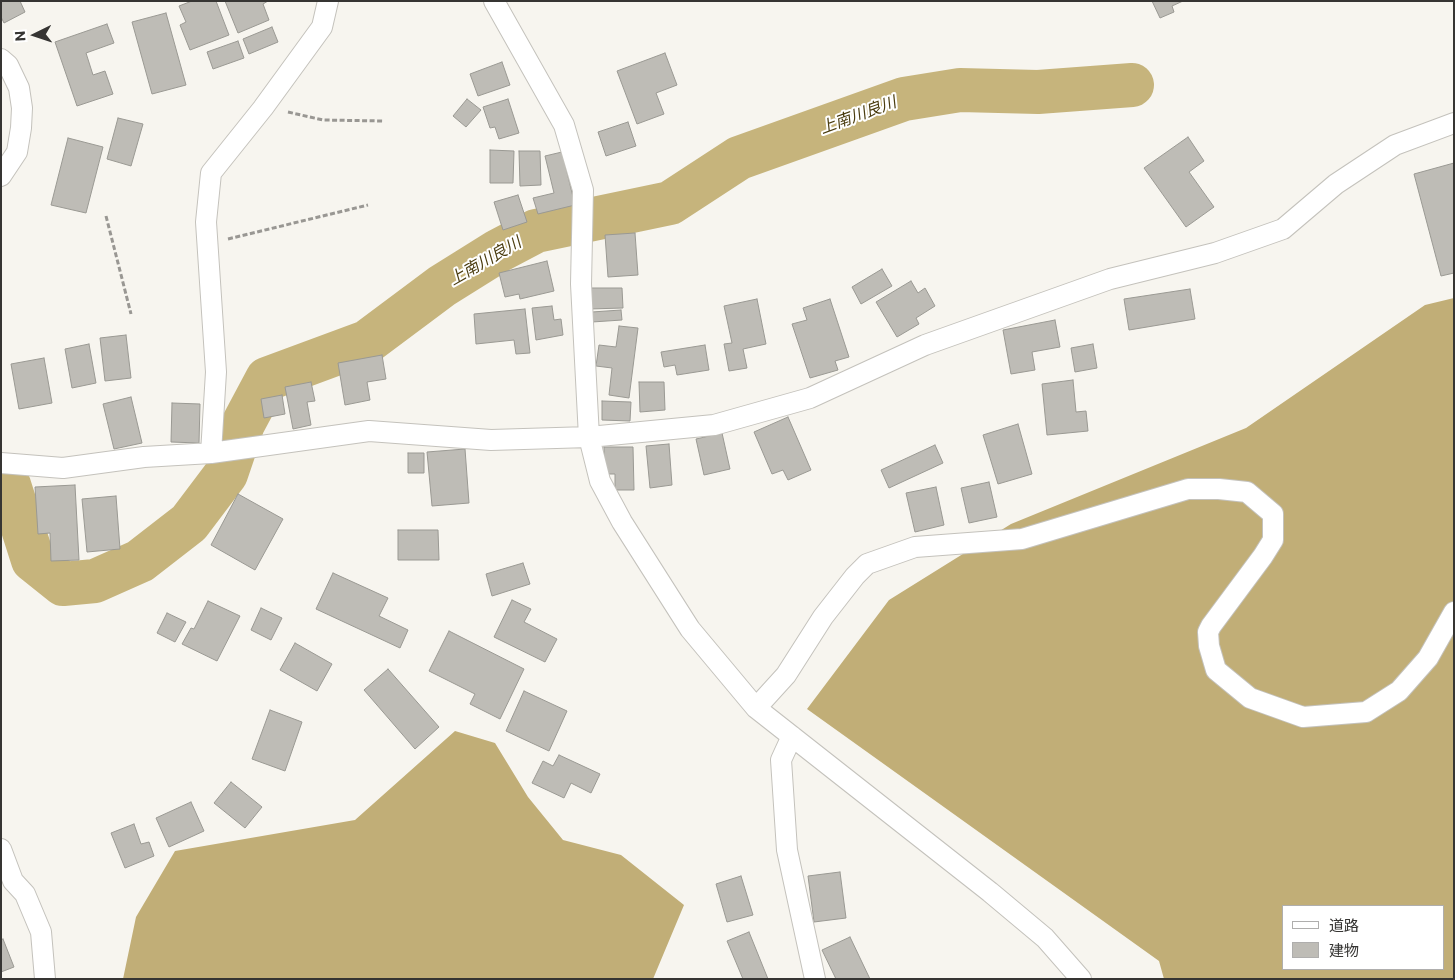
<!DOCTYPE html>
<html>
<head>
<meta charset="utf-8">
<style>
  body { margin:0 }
  #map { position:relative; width:1455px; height:980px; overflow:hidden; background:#f7f5ef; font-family:Commissioner,"Noto Sans JP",sans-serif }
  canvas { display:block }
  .frame { position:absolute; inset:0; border:2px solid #363533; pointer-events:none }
  .legend { position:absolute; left:1282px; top:905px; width:162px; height:65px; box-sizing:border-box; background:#fff; border:1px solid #afaead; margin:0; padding:6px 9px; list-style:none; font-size:15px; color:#363533 }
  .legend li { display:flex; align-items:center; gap:10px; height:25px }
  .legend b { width:25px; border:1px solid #afaead }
  .north { position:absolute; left:10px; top:10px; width:50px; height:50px; -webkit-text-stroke:4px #fff; paint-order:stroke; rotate:266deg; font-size:14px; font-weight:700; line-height:20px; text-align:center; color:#363533 }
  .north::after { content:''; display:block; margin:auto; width:18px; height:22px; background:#363533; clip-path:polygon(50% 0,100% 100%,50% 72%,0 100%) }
</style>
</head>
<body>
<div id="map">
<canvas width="1455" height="980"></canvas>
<div class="frame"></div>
<ul class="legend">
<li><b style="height:6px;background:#fff"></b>道路</li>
<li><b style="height:14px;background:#bebcb6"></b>建物</li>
</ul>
<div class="north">N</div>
</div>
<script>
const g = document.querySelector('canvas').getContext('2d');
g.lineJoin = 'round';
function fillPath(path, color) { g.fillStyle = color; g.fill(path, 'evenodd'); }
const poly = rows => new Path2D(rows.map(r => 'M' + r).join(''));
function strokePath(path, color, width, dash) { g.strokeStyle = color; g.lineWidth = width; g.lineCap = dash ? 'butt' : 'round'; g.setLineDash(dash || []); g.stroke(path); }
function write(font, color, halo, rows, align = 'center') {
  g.font = font + ' Commissioner,"Noto Sans JP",sans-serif'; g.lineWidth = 4; g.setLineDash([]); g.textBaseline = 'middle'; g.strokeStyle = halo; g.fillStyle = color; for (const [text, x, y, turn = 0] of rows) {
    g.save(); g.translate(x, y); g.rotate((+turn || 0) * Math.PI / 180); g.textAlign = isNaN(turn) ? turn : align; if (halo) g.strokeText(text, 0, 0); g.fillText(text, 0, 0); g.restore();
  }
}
fillPath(poly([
  [1454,298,1454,979,1164,979,1159,961,807,709,889,600,1011,524,1246,428,1425,305],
  [1284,906,1444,906,1444,969,1284,969],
  [455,731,495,743,528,797,563,840,621,855,684,905,653,979,123,979,136,917,175,851,355,820]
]), '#c1ae77');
strokePath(poly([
  [1,485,9,485,33,560,63,584,95,581,140,561,189,523,226,474,243,424,267,379,367,342,442,286,498,251,536,231,670,203,739,158,904,99,960,90,1038,92,1132,85]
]), '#c6b47c', 44);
const building = poly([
  [1,1,20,1,25,12,4,23,1,17,1,1],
  [192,1,216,1,229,35,190,50,180,25,186,22,179,6,192,1],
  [225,1,268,1,263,4,269,20,238,33,225,1],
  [1152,1,1183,1,1172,6,1174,12,1160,18,1152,1],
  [166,13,186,85,152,94,132,22,166,13],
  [107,24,114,43,86,53,93,75,105,71,113,94,77,106,55,42,107,24],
  [272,27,278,42,249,54,243,39,272,27],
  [238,41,244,58,213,69,207,52,238,41],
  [665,53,677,85,656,93,664,114,637,124,617,71,665,53],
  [502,62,510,85,478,96,470,74,502,62],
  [467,99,481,110,466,127,453,116,467,99],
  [508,99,519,133,499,139,495,127,490,128,483,107,508,99],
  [118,118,143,124,131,166,107,159,118,118],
  [628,122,636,146,606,156,598,132,628,122],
  [1188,137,1204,161,1189,172,1214,207,1186,227,1144,168,1188,137],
  [68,138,103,147,86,213,51,205,68,138],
  [490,150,514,151,513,183,490,183,490,150],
  [519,151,540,151,541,185,520,186,519,151],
  [562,152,575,205,538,214,533,198,554,193,545,156,562,152],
  [1454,163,1454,273,1441,276,1414,174,1454,163],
  [518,195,527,222,503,230,494,202,518,195],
  [635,233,638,275,608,277,605,235,635,233],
  [547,261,554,291,520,299,519,294,505,297,499,273,547,261],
  [882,269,892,286,861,304,852,287,882,269],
  [911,281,918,293,925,288,935,306,916,318,919,324,897,337,876,302,911,281],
  [589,288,622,288,623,308,589,309,589,288],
  [1190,289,1195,319,1129,330,1124,299,1190,289],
  [757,299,766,344,743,349,747,368,729,371,724,344,732,343,724,306,757,299],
  [830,299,849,357,835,361,838,370,810,378,792,324,807,320,803,308,830,299],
  [552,306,554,320,561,319,563,335,536,340,532,308,552,306],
  [525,309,530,353,516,354,514,340,476,344,474,314,525,309],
  [621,310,622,320,592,322,592,312,621,310],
  [1055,320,1060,347,1032,352,1035,370,1011,374,1003,330,1055,320],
  [619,326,638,328,629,398,609,395,612,368,596,366,599,345,616,347,619,326],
  [126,335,131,378,105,381,100,338,126,335],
  [89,344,96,383,72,388,65,349,89,344],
  [1093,344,1097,368,1075,372,1071,348,1093,344],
  [705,345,709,370,677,375,675,365,664,367,661,352,705,345],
  [382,355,386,379,367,382,370,400,345,405,338,363,382,355],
  [44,358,52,403,19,409,11,364,44,358],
  [1073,380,1076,412,1086,411,1088,431,1047,435,1042,384,1073,380],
  [311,382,315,401,307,402,311,425,293,429,285,387,311,382],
  [639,382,664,382,665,410,640,412,639,382],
  [282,395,285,414,264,418,261,399,282,395],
  [131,397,142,443,114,449,103,404,131,397],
  [602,401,631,402,630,421,602,420,602,401],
  [172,403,200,404,199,443,171,442,172,403],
  [788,417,811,470,788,480,783,470,772,474,754,432,788,417],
  [1018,424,1032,474,998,484,983,435,1018,424],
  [722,433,730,469,704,475,696,439,722,433],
  [669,444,672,485,650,488,646,446,669,444],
  [935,445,943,463,889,488,881,470,935,445],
  [604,447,633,447,634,490,615,490,615,474,604,474,604,447],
  [465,449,469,503,432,506,427,452,465,449],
  [408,453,424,453,424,473,408,473,408,453],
  [989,482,997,517,969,523,961,488,989,482],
  [75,485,79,560,51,561,50,533,38,534,35,487,75,485],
  [936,487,944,525,915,532,906,493,936,487],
  [238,494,283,519,255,570,211,545,238,494],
  [116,496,120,549,87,552,82,499,116,496],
  [398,530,438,530,439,560,398,560,398,530],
  [523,563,530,584,492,596,486,574,523,563],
  [333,573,388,598,379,616,408,630,400,648,316,609,333,573],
  [512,600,531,609,524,622,557,639,545,662,494,637,512,600],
  [208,601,240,616,217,661,182,644,191,628,194,629,208,601],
  [261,608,282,618,271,640,251,630,261,608],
  [167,613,186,622,175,642,157,633,167,613],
  [449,631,524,669,500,719,470,704,475,694,429,671,449,631],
  [295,643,332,664,317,691,280,670,295,643],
  [388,669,439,727,415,749,364,690,388,669],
  [524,691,567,711,549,751,506,731,524,691],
  [270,710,302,722,285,771,252,759,270,710],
  [559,755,600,774,591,793,571,783,564,798,532,783,543,761,553,766,559,755],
  [231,782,262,807,245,828,214,803,231,782],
  [191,802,204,831,169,847,156,818,191,802],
  [134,824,141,844,149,842,154,856,125,868,111,833,134,824],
  [840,872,846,918,814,922,808,876,840,872],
  [741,876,753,915,727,922,716,884,741,876],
  [749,932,768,979,743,979,727,941,749,932],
  [850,937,870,979,836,979,822,950,850,937],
  [3,939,14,967,1,972,1,940,3,939]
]);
fillPath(building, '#bebcb6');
strokePath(building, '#9a9993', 1);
const street = poly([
  [494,1,564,125,583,190,581,284,589,437,600,481,622,522,690,629,756,708,990,892,1045,938,1081,979],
  [1,59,8,65,19,88,22,108,21,128,17,152,1,176],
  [211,453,216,372,206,222,211,173,263,108,322,27,328,1],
  [1,463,63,468,144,457,211,453,369,431,491,440,589,437,714,425,810,398,925,345,1110,279,1215,253,1283,229,1336,184,1395,145,1454,123],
  [756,708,786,675,823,617,855,576,867,564,915,547,1022,539,1188,489,1219,489,1247,492,1273,514,1273,540,1263,556,1211,626,1208,632,1209,646,1216,670,1250,698,1303,717,1366,712,1399,691,1428,658,1454,612],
  [792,736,781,760,787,850,815,979],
  [1,849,13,881,25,894,41,932,45,979]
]);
strokePath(street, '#c4c2bc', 22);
strokePath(poly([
  [288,112,323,120,384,121],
  [106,216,131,314],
  [228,239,368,205]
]), '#999793', 3, [5, 2.5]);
strokePath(street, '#fff', 20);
write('italic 16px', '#4a3c0f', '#fff', [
  ["上南川良川",858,115,-20],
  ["上南川良川",485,261,-30]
]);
</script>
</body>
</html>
